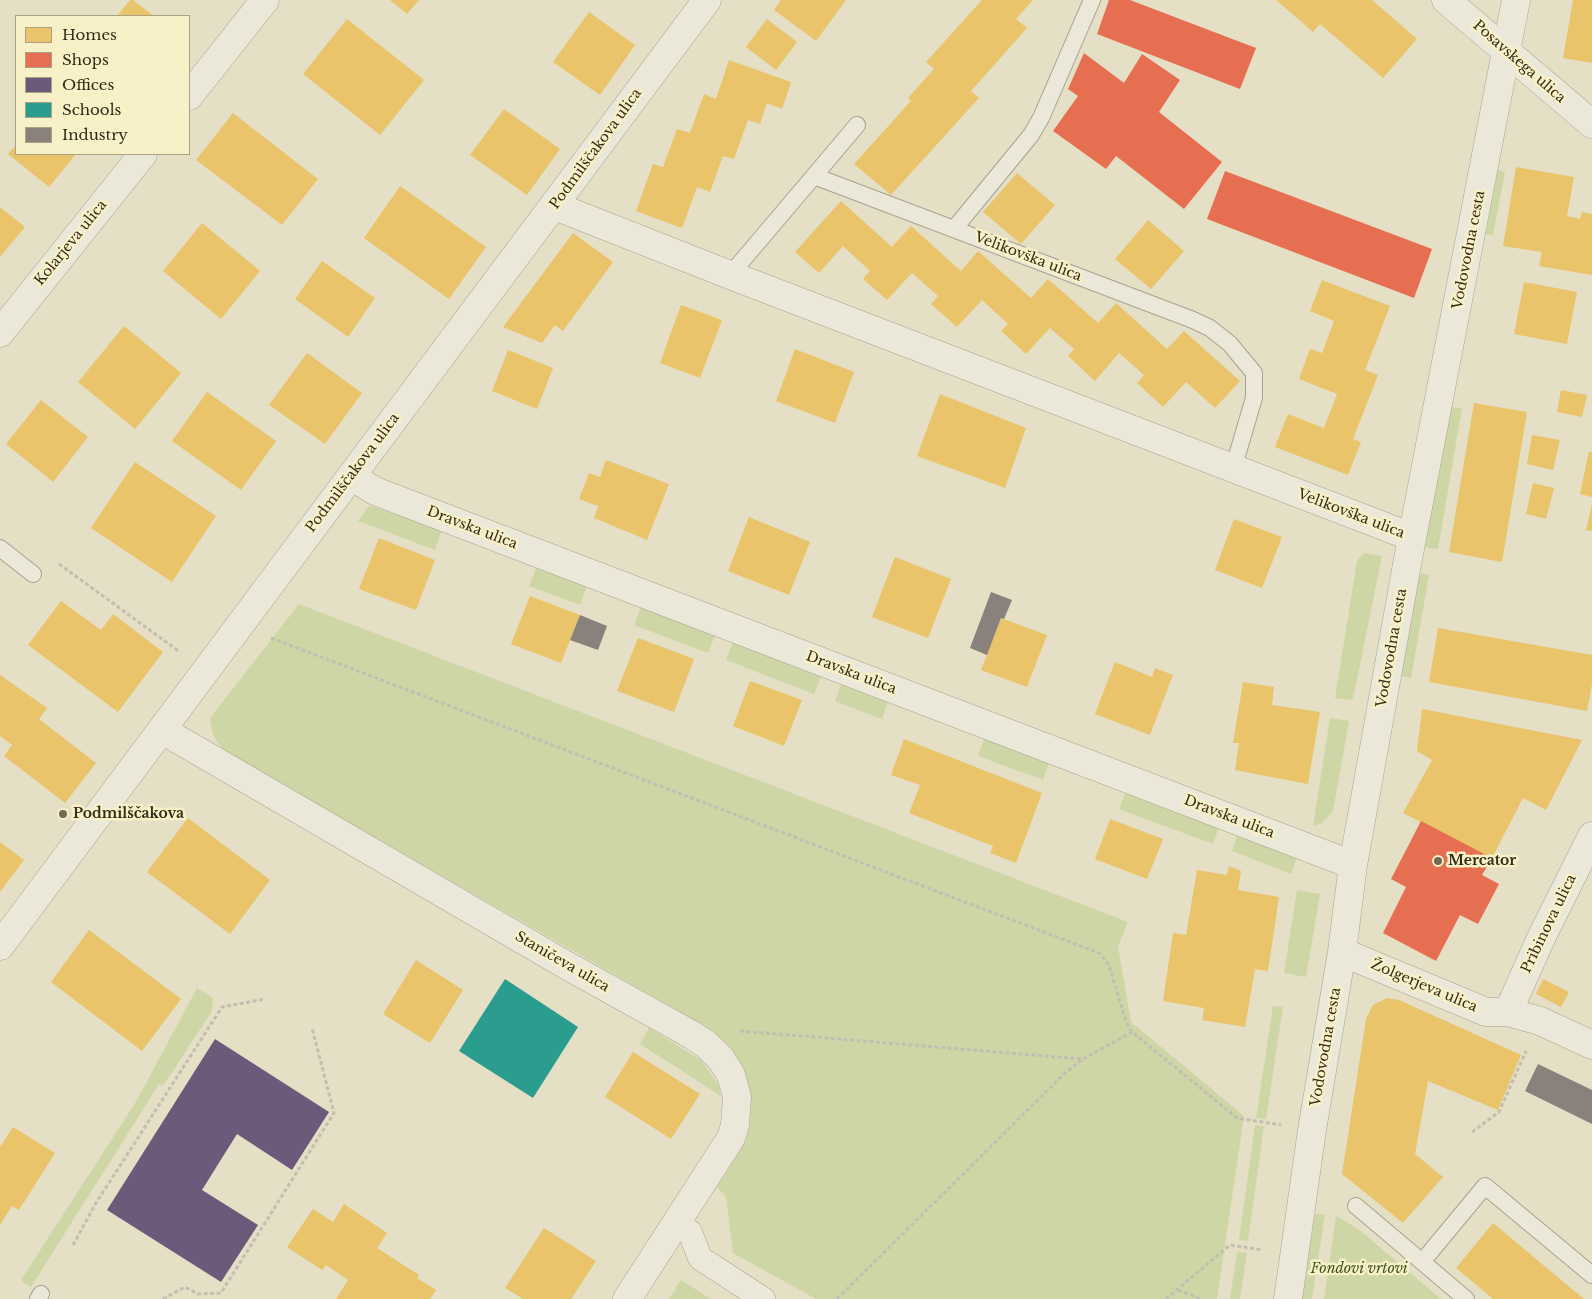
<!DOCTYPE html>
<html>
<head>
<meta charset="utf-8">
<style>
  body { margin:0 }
  #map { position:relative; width:1592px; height:1299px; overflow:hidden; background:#e4dfc5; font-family:"Libre Baskerville",serif }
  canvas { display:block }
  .legend { position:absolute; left:15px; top:15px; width:175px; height:140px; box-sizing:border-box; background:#f8f1c8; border:1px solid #aaa282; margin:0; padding:6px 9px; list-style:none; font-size:15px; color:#352b19 }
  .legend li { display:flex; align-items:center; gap:10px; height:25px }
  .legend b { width:25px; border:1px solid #aaa282 }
</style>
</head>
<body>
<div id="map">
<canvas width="1592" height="1299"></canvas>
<ul class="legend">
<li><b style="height:14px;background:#e9c46a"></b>Homes</li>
<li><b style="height:14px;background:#e76f51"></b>Shops</li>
<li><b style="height:14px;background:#6d597a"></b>Offices</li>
<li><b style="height:14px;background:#2a9d8f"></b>Schools</li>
<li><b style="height:14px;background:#8a817c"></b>Industry</li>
</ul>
</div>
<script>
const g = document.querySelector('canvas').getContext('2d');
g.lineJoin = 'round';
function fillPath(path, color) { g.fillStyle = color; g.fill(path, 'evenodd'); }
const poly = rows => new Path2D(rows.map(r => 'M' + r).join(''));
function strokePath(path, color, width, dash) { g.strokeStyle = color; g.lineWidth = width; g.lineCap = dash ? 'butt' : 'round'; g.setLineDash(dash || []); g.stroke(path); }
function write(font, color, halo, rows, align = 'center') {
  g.font = font + ' "Libre Baskerville",serif'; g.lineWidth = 5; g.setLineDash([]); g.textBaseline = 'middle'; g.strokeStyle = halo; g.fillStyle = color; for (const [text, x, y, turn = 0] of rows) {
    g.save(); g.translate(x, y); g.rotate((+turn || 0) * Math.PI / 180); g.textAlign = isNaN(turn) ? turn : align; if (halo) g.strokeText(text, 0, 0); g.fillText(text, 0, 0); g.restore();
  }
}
fillPath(poly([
  [1498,170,1505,172,1493,235,1486,234],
  [1451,407,1462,408,1438,549,1424,547],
  [371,506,442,530,435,550,358,521,367,508],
  [1364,553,1382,556,1354,694,1352,700,1335,698,1357,561],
  [537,566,587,586,580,605,529,586],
  [1419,573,1429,575,1411,678,1400,676],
  [299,604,1128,922,1118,946,1131,1022,1244,1116,1217,1299,816,1299,733,1253,726,1197,717,1187,746,1141,750,1125,751,1096,741,1064,724,1041,703,1025,227,753,217,742,213,734,210,718],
  [641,606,716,633,708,653,634,625],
  [734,640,822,674,814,694,726,660],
  [842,682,889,699,882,719,835,701],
  [1330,718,1349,721,1333,811,1322,823,1313,826],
  [985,736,1050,760,1043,780,978,756],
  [1127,789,1220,824,1213,844,1119,809],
  [1239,831,1298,854,1291,874,1232,851],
  [1297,890,1320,894,1306,977,1284,973],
  [197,988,213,998,212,1011,163,1086,159,1084,31,1287,21,1280,137,1100],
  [1273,1006,1283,1007,1266,1119,1256,1118],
  [649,1028,701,1060,718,1084,721,1096,640,1044],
  [1255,1125,1264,1126,1248,1241,1239,1240],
  [1315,1214,1325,1214,1312,1299,1302,1299],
  [1336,1216,1357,1228,1441,1299,1324,1299],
  [1237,1252,1247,1253,1240,1299,1230,1299],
  [681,1280,711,1299,669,1299]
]), '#cfd6a6');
fillPath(poly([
  [130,0,133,0,154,16,117,16],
  [390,0,419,0,407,14],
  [781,0,846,0,816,41,774,10],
  [982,0,1033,0,1016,19,1027,28,971,91,979,98,891,195,854,164,911,101,908,98,934,69,926,62],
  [1276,0,1372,0,1417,39,1383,78,1320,24,1313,32],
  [1573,0,1592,0,1592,63,1563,58],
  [589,12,635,45,600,95,553,62],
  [347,19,424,80,380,135,303,74],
  [767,19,797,42,776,70,746,47],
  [729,60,791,82,782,109,767,103,760,124,748,120,734,159,723,156,710,192,697,187,682,228,636,211,653,164,663,167,677,129,690,133,704,94,716,99],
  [504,109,560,149,527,195,470,155],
  [233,113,318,179,282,225,196,160],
  [16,145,16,154,76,154,49,187,8,154],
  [1516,167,1574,177,1567,216,1580,219,1582,212,1592,214,1592,275,1539,266,1542,252,1503,246],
  [1017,173,1055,205,1021,244,983,212],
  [400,186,486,247,449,299,364,238],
  [841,201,892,247,911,226,961,271,978,251,1031,298,1048,279,1098,323,1116,303,1167,349,1184,331,1240,381,1215,408,1186,382,1163,407,1137,383,1144,375,1119,353,1095,381,1068,356,1074,349,1050,328,1026,354,1001,331,1008,324,982,300,957,327,933,306,931,304,938,296,912,273,887,300,863,279,870,271,843,246,819,273,795,252],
  [0,207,25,227,0,257],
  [1148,220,1184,251,1151,289,1115,259],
  [202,223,260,271,221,319,163,271],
  [573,233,613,262,563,331,555,325,542,343,503,327],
  [322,261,375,298,348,337,295,299],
  [1322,280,1390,306,1365,370,1378,375,1353,439,1361,442,1348,475,1275,447,1288,414,1324,428,1337,394,1299,379,1310,349,1322,353,1334,321,1310,311],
  [1524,282,1577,292,1567,344,1514,334],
  [681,305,722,320,700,378,660,363],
  [124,326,181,373,135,429,78,382],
  [795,349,854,372,835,423,776,401],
  [508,350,553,368,537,409,492,391],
  [307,353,362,393,325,444,269,405],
  [1561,390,1587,395,1582,417,1557,412],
  [207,392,276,441,241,490,172,441],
  [940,394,1026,428,1005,488,917,456],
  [41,400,88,437,53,482,6,444],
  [1474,403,1527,412,1502,562,1449,552],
  [1532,435,1560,440,1553,470,1527,464],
  [1589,451,1592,452,1592,497,1580,494],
  [606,460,669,484,647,540,594,518,598,506,579,499,589,473,600,477],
  [135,462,216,516,172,582,91,528],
  [1533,483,1554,488,1546,519,1526,514],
  [1592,504,1592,531,1586,530],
  [749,517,810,542,789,595,728,571],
  [1234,519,1282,537,1262,588,1215,570],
  [379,538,435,560,416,610,359,589],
  [895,557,951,579,928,638,872,617],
  [530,596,580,615,561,663,511,644],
  [61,601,101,630,113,614,163,652,118,712,28,645],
  [1001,618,1047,635,1027,687,981,670],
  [1438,628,1592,655,1592,684,1587,711,1429,682],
  [638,638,694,659,674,712,617,691],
  [1115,662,1152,677,1155,668,1173,675,1150,735,1095,714],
  [0,675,47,708,39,719,96,763,65,803,4,756,12,745,0,736],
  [750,681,802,700,784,746,733,726],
  [1243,682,1274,687,1272,705,1320,712,1308,784,1235,770,1239,743,1233,743],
  [1422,709,1582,740,1546,810,1523,798,1492,858,1403,813,1432,760,1417,751],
  [904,739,1042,793,1016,863,990,853,993,846,909,813,920,785,891,775],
  [188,818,270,880,230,934,147,872],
  [1110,819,1163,839,1147,879,1095,859],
  [0,842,24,860,0,892],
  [1229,866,1241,871,1238,890,1279,897,1268,971,1255,969,1245,1027,1202,1020,1204,1008,1163,1001,1173,933,1186,935,1197,870,1227,875],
  [89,930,181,999,142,1051,51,982],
  [416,960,463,990,430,1043,383,1014],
  [1543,979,1569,992,1561,1007,1536,994],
  [1387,998,1399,1000,1521,1055,1498,1110,1428,1081,1415,1154,1443,1177,1403,1223,1342,1174,1366,1019,1373,1005],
  [633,1052,700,1094,671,1139,605,1097],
  [13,1127,55,1153,19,1210,12,1206,0,1225,0,1147],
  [344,1204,387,1233,377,1248,419,1275,417,1278,436,1290,430,1299,336,1299,348,1280,326,1265,322,1270,287,1247,313,1209,333,1222],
  [1493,1223,1584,1299,1493,1299,1456,1268],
  [544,1228,596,1261,571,1299,523,1299,505,1288]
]), '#e9c46a');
fillPath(poly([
  [1109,0,1130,0,1256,48,1240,89,1097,34],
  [1084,53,1124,83,1142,54,1180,80,1159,112,1222,162,1184,209,1116,156,1106,169,1053,131,1078,96,1068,89],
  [1225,171,1432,249,1414,298,1207,219],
  [1421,821,1492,858,1482,875,1499,884,1478,924,1460,915,1436,961,1383,933,1406,887,1391,879]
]), '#e76f51');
fillPath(poly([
  [215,1039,329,1112,292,1170,237,1134,202,1190,258,1225,221,1282,107,1210]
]), '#6d597a');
fillPath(poly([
  [505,979,578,1027,533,1098,459,1051]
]), '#2a9d8f');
fillPath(poly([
  [991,592,1012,600,1004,619,1001,618,987,655,970,648],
  [580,615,607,626,598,650,570,640],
  [1538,1064,1592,1090,1592,1124,1525,1091]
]), '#8a817c');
const service = poly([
  [814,176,857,125],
  [954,229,1031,135,1041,118,1092,0],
  [730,275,814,176,1193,320,1210,328,1230,344,1254,373,1254,398,1233,469],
  [0,548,33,574],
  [1356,1206,1466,1299],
  [1422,1262,1485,1186,1592,1275],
  [38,1299,41,1294]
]);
const pedestrian = poly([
  [676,1223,690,1232,700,1258,763,1299]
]);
const minor = poly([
  [189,96,265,0],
  [555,206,730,275,1412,537],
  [0,333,143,154],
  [351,476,375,491,1353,865],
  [162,730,566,965,692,1035,707,1045,721,1059,731,1075,737,1097,735,1125,731,1138,627,1299],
  [1342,952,1486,1012,1508,1012,1540,1021,1592,1045],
  [1508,1012,1542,936,1592,836],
  [1288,1299,1312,1130,1342,952,1353,865,1408,559,1516,0]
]);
const tertiary = poly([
  [1446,0,1592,124],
  [0,946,707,0]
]);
strokePath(service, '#a8a290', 18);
strokePath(pedestrian, '#a8a290', 25);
strokePath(minor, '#a8a290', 29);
strokePath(tertiary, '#a8a290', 29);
strokePath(poly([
  [59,564,180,652],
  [271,638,1099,953,1109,965,1126,1022,1132,1032,1237,1118,1281,1125],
  [740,1031,1083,1059,1132,1032],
  [1472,1132,1499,1112,1526,1051],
  [73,1245,96,1203,222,1007,265,999],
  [1178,1290,1201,1299],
  [163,1299,185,1287,198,1294,221,1293,334,1113,312,1028],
  [837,1299,1064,1074,1083,1059],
  [1166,1299,1230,1245,1263,1250]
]), '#c3bfb0', 3, [4, 2.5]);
strokePath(service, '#ebe8d9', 16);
strokePath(pedestrian, '#ebe8d9', 24);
strokePath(minor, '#ebe8d9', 28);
strokePath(tertiary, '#ebe8d9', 28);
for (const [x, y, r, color] of [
  [63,814,5,"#726a55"],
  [1438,861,5,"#726a55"]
]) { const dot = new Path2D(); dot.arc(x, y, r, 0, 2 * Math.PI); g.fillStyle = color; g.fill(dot); strokePath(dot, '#f8f1c8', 2); }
write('14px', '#352b19', '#f8f1c8', [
  ["Posavskega ulica",1519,62,41],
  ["Podmilščakova ulica",596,149,-54],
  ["Kolarjeva ulica",71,243,-51],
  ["Vodovodna cesta",1469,250,-79],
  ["Velikovška ulica",1028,257,21],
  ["Podmilščakova ulica",353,473,-53],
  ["Velikovška ulica",1351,514,21],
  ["Dravska ulica",472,528,21],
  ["Vodovodna cesta",1392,648,-80],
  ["Dravska ulica",851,673,21],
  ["Dravska ulica",1229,817,21],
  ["Pribinova ulica",1549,924,-64],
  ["Staničeva ulica",562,962,30],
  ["Žolgerjeva ulica",1424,986,23],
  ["Vodovodna cesta",1326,1047,-80]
]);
write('bold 14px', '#352b19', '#f8f1c8', [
  ["Podmilščakova",73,814],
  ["Mercator",1448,861]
], 'left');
write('italic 14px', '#3e531e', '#f8f1c8', [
  ["Fondovi vrtovi",1359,1269]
]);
</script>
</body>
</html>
